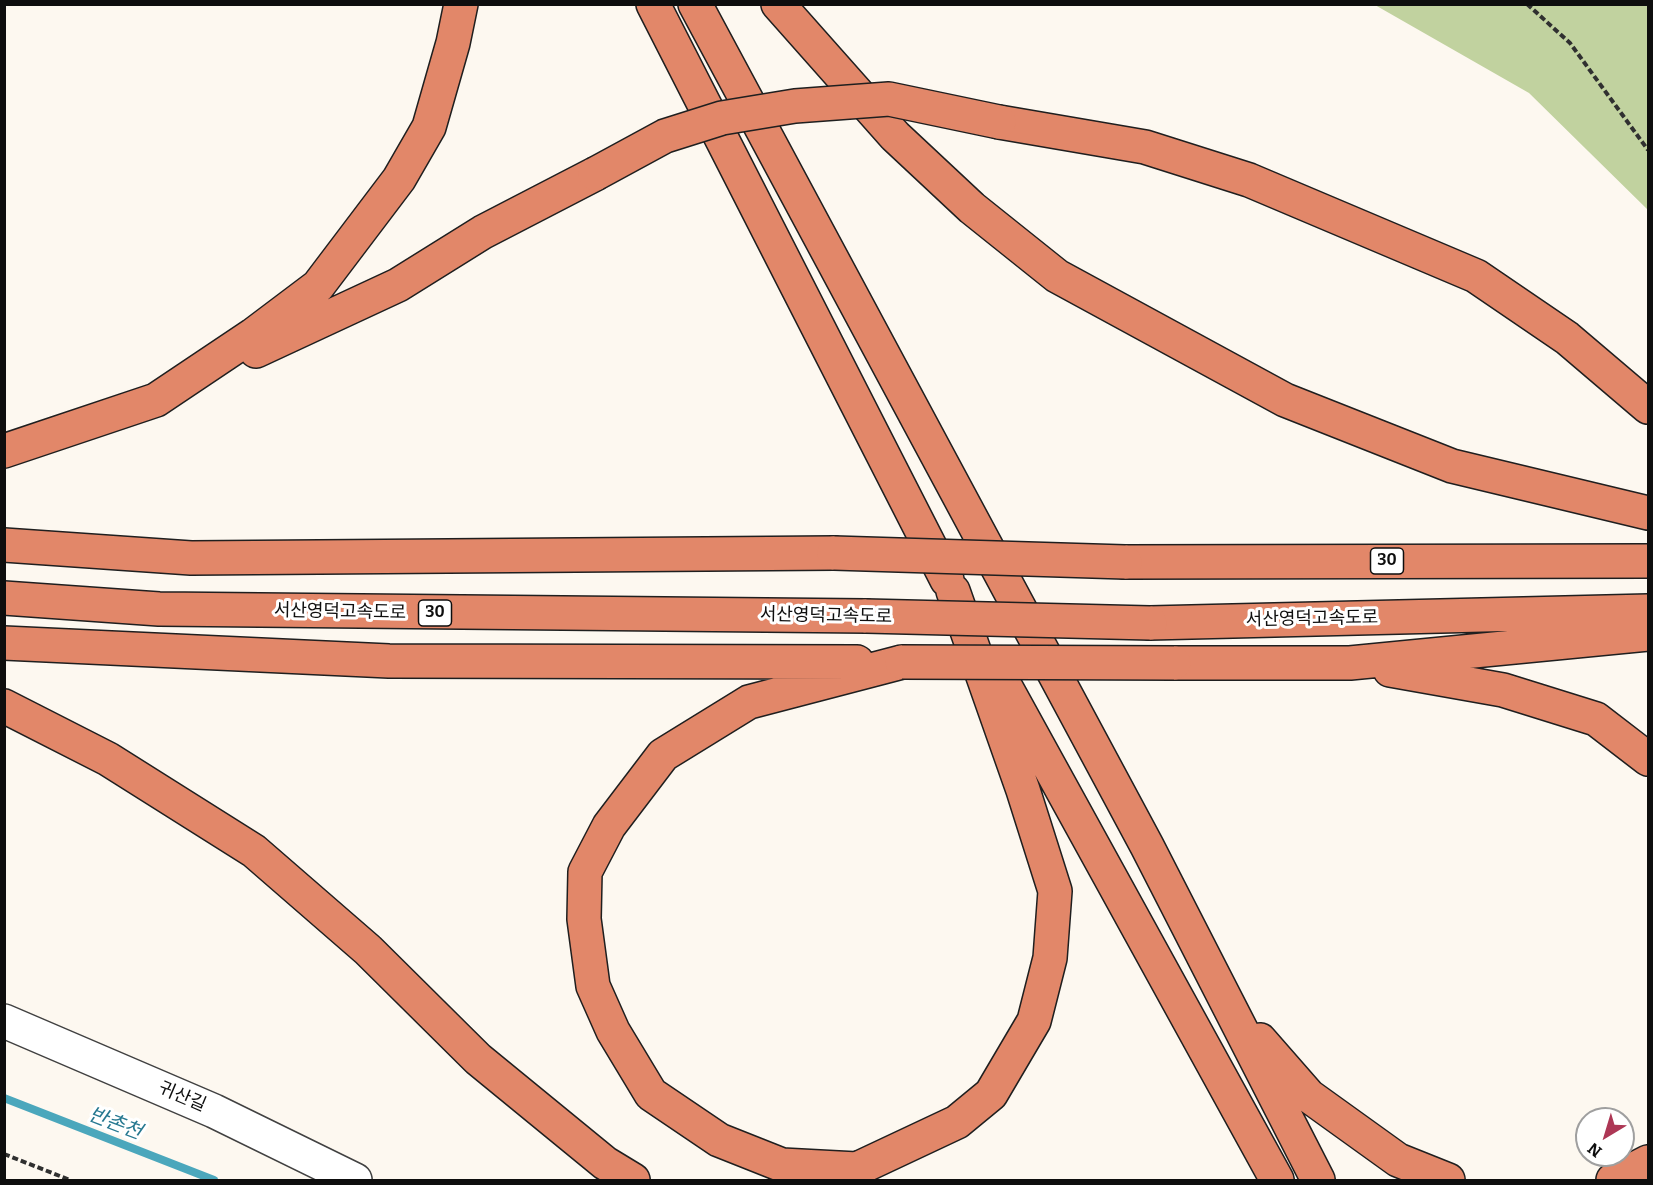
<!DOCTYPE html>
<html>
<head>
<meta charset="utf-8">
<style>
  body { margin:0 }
  #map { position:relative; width:1653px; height:1185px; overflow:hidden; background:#fdf8f0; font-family:Bitter,serif }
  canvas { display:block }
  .frame { position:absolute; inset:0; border:6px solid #0e0e0e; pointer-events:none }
  .north { position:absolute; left:1575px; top:1107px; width:60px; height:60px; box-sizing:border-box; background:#fff; border:2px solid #9f9f9f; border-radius:50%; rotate:218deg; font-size:16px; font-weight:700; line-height:24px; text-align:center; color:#0e0e0e }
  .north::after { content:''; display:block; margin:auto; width:21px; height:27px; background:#ad3755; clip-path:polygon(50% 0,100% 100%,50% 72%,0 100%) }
</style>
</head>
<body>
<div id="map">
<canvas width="1653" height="1185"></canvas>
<div class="frame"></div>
<div class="north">N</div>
</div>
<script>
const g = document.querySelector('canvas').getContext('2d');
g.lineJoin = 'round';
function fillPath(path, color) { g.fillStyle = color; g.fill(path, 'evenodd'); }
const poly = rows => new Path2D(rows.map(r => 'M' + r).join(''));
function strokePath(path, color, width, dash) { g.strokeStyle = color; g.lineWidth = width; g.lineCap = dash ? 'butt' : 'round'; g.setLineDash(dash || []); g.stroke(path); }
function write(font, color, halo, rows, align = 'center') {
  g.font = font + ' Bitter,"Noto Sans KR",serif'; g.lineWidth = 6; g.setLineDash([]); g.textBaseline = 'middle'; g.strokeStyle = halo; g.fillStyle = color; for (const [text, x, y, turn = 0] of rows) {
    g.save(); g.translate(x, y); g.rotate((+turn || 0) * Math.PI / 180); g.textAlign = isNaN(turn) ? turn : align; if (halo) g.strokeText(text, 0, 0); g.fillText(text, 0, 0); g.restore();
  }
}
fillPath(poly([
  [1375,5,1648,5,1648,210,1529,93]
]), '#c1d29f');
strokePath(poly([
  [4,1098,214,1180]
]), '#4ba7bc', 8);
const minor = poly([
  [4,1021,214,1111,355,1180]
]);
const highway = poly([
  [653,4,947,580],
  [695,4,1147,846,1318,1180],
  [778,4,895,136,972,208,1057,276,1285,400,1452,466,1648,513],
  [999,122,1145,147,1249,180,1476,276,1567,338,1648,407],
  [256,351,398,285,483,232,595,174],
  [4,451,156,400,253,335,318,286,399,179,429,127,453,43,461,4],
  [4,545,191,558,834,553],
  [1125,562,1648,561],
  [4,598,159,609,866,616],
  [1150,623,1648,611],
  [4,643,389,661,857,662],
  [902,662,749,702,663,755,609,826,585,872,584,919,593,986,613,1031,651,1094,719,1140,782,1165,857,1169,957,1122,991,1094,1034,1021,1050,958,1055,891,1023,790,953,591],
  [1174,663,1350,663,1648,634],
  [1390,670,1503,690,1596,719,1648,759],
  [999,675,1277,1180],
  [4,706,108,759,254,851,368,950,478,1059,605,1163,633,1180],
  [1260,1040,1309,1096,1398,1160,1448,1180],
  [1613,1180,1648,1162]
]);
strokePath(minor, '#414141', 36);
strokePath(highway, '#1f1f1f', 36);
strokePath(poly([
  [1527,4,1570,43,1648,150],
  [4,1154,70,1180]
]), '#303030', 4, [6, 3]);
strokePath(minor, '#fff', 33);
strokePath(highway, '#e28769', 33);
const highwayBridge = poly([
  [595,174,665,136,722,118,795,106,889,99,999,122],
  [834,553,1125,562],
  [866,616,1150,623],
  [902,662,1174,663]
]);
strokePath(highwayBridge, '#1f1f1f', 36, []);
strokePath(highwayBridge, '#e28769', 33);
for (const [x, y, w] of [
  [1387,561,33],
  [435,613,33]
]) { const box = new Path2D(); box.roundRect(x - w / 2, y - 13, w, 26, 4.5); g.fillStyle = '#fff'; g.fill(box); strokePath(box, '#0e0e0e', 1.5); }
write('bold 16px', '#0e0e0e', null, [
  ["30",1387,561],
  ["30",435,613]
]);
write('18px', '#0e0e0e', '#fff', [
  ["서산영덕고속도로",340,612,1],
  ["서산영덕고속도로",826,616,1],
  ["서산영덕고속도로",1312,619,-1],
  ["귀산길",182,1097,23]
]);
write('italic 20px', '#267890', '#fff', [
  ["반촌천",115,1124,21]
]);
</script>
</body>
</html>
